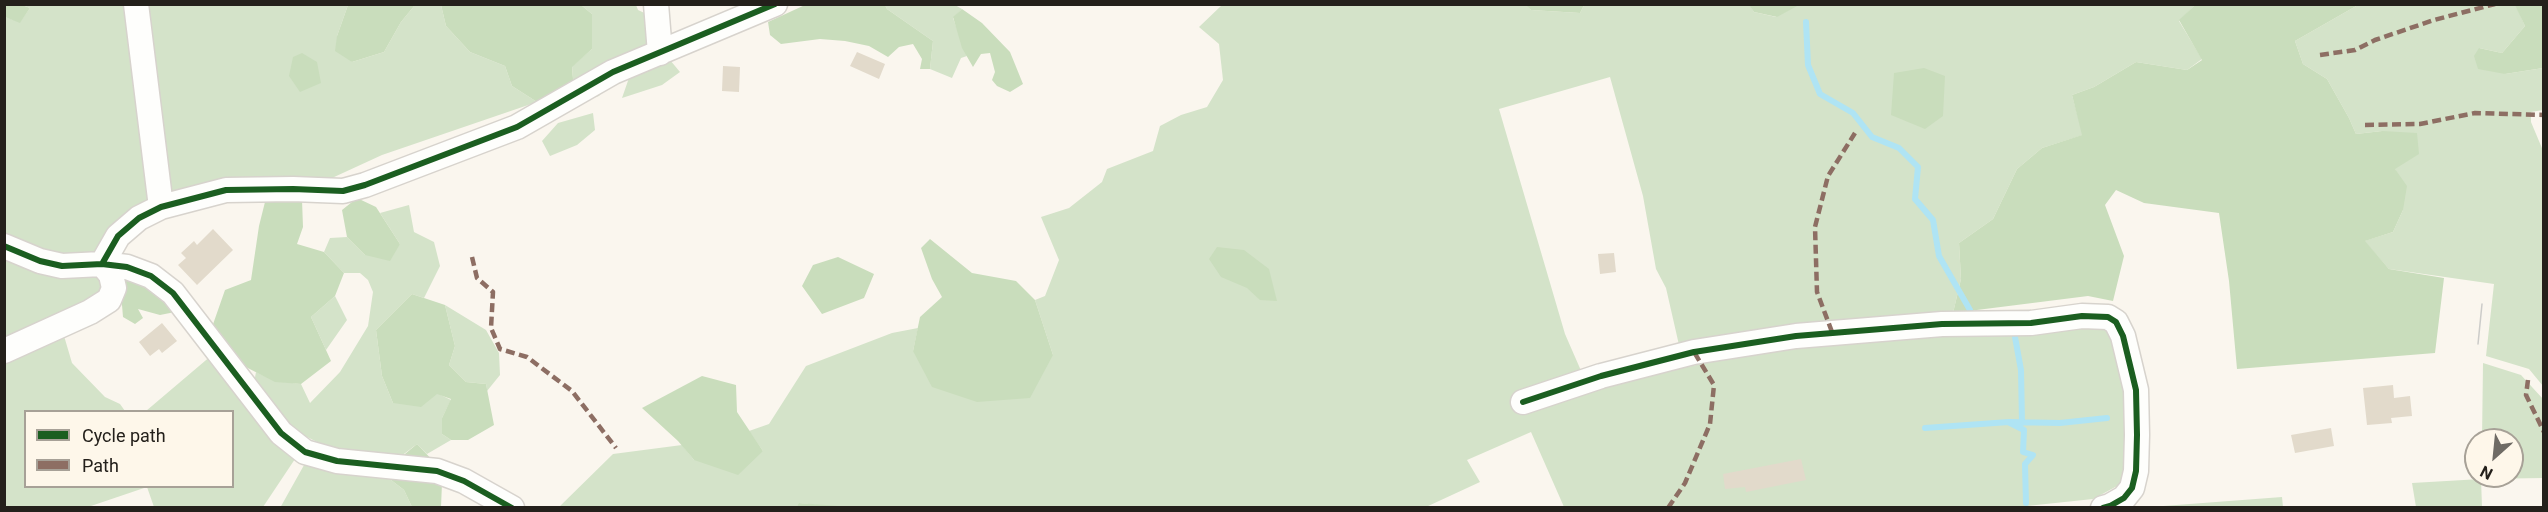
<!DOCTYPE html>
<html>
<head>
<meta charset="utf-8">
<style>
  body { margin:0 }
  #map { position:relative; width:2548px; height:512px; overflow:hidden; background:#faf6ee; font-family:Roboto,sans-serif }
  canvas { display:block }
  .frame { position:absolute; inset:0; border:6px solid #24201b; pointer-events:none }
  .legend { position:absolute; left:24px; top:410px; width:210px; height:78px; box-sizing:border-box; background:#fef7ea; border:2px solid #a7a197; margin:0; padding:8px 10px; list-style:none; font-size:18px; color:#24201b }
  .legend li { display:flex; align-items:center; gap:12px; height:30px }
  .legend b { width:30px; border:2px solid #a7a197 }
  .north { position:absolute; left:2464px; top:428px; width:60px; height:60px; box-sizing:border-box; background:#fef7ea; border:2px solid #a7a197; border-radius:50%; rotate:207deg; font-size:16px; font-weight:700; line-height:24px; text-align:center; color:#24201b }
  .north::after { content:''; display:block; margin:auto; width:21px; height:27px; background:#6f6b65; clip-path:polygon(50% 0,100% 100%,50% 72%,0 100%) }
</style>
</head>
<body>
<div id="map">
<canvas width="2548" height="512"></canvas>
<div class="frame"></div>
<ul class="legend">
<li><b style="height:8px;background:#1b5e20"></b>Cycle path</li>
<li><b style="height:8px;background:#8d6e63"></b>Path</li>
</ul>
<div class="north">N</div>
</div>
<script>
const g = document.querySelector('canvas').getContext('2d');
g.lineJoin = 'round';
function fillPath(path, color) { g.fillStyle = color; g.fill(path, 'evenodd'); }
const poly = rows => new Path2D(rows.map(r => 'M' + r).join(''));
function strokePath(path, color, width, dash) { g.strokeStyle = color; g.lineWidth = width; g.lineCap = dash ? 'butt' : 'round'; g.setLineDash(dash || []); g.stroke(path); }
fillPath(poly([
  [1526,4,1531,10,1580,13,1584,5,1749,4,1754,12,1776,17,1799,4,2195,5,2179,21,2202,59,2187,70,2136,62,2094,87,2072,95,2083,135,2042,148,2017,169,1993,219,1959,243,1961,279,1953,313,1679,345,1666,288,1656,269,1643,196,1610,77,1499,109,1565,334,1589,389,1772,348,2095,322,2112,332,2126,402,2131,453,2119,485,2093,499,2008,508,1564,507,1531,432,1467,460,1480,482,1426,507,843,508,800,503,797,508,558,508,613,454,682,445,694,460,763,451,749,431,769,424,806,366,892,333,918,328,913,351,1053,355,1035,300,1045,296,1059,260,1041,217,1069,208,1102,182,1107,169,1153,151,1160,126,1181,115,1207,107,1223,80,1219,44,1199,27,1222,5],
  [22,5,127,5,140,137,150,199,92,257,65,259,5,234,5,17,20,22,30,8],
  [146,5,348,5,337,36,352,62,384,52,401,22,415,5,441,5,446,26,470,52,505,66,512,86,537,102,382,155,332,178,294,178,170,198],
  [581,5,636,5,638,10,653,17,647,46,630,57,599,96,575,103,572,66,592,49,592,14],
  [885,5,955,5,962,9,953,18,967,56,961,58,952,78,930,69,933,41,887,9],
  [2358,5,2516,5,2525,26,2502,53,2479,48,2505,74,2543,68,2543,110,2531,112,2531,122,2544,153,2543,386,2529,369,2486,356,2494,284,2389,269,2364,241,2393,232,2403,210,2395,169,2382,131,2356,134,2349,118,2327,79,2303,64,2295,41],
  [670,60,680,72,662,85,622,98,630,75],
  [593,113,595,130,577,145,550,156,542,141,558,123],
  [409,205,414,232,434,242,440,266,424,298,412,294,376,330,382,376,393,403,437,393,451,400,442,418,442,434,451,440,427,454,417,444,400,457,337,452,295,431,253,388,256,372,275,381,301,384,310,403,340,372,368,326,373,292,368,280,360,273,344,273,324,252,330,238,347,237,365,255,400,244,380,213],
  [5,257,44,271,78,277,94,276,105,279,103,294,5,344],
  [335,296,347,320,326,350,311,317],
  [445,305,486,330,499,353,500,375,487,391,486,384,466,382,449,365,455,346],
  [62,329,72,363,105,397,120,404,125,411,26,412,26,486,232,486,232,412,146,411,212,355,297,456,263,507,154,507,147,487,88,507,5,507,4,356],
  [2483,363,2521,375,2543,399,2543,478,2481,479,2482,507,2416,507,2412,483,2481,479,2481,476,2512,476,2512,440,2482,440],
  [308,458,382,473,404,490,412,507,280,508],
  [2282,497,2283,507,2150,507]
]), '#d4e3c9');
fillPath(poly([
  [5,4,22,5,30,8,20,23,5,17],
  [348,5,348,4,415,5,401,22,384,52,352,62,335,51,337,36],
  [441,5,581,5,592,14,592,49,572,67,575,103,537,102,512,86,505,66,470,52,446,26],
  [805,5,885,5,887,9,933,41,930,69,920,69,922,59,913,44,899,47,888,57,869,46,845,41,820,39,781,44,770,35,768,22],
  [1526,5,1584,5,1580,13,1531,10],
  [1749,5,1799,5,1777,17,1754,12],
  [2195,5,2358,5,2295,41,2303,64,2327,79,2349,118,2356,134,2382,131,2417,133,2419,154,2395,169,2407,186,2403,210,2393,232,2365,241,2389,269,2444,278,2435,353,2237,369,2229,281,2219,213,2144,203,2116,190,2105,205,2124,256,2113,301,2088,296,1953,313,1961,279,1959,243,1993,219,2017,169,2042,148,2082,135,2072,95,2094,87,2136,62,2187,70,2202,60,2179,20],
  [2515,5,2543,5,2543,68,2505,74,2478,69,2474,56,2479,48,2502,53,2525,26],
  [962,9,982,23,1010,52,1023,84,1010,92,997,86,992,80,995,72,990,53,981,54,973,67,962,48,953,17],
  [302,53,317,62,321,83,300,92,289,76,293,57],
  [1924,68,1945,76,1943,116,1925,129,1891,115,1894,73],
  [282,193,302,200,303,227,297,244,324,252,344,273,335,296,311,317,331,361,301,384,275,382,240,364,211,330,225,290,251,280,259,226,265,202],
  [357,198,376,207,400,244,390,261,365,255,347,237,342,210],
  [930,239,972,273,1016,281,1035,300,1053,355,1030,398,977,402,932,387,913,351,920,317,942,297,932,279,921,248],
  [1217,247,1244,250,1269,269,1277,301,1260,300,1247,288,1221,277,1209,259],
  [838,257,874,274,864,298,822,314,802,286,813,265],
  [122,273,140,277,180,311,160,315,138,309,143,318,135,324,123,317,121,293],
  [412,294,445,305,455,346,449,365,466,382,486,384,494,425,468,440,451,440,442,434,442,418,451,399,437,394,421,407,393,403,382,376,376,330],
  [702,376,736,385,737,412,763,451,738,475,694,460,678,441,642,408],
  [417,444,438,466,442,483,441,507,412,507,404,490,382,473],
  [799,503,839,506,843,507,797,507]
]), '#c9ddbc');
strokePath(poly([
  [1806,22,1808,65,1820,94,1853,113,1872,137,1899,148,1918,167,1915,199,1933,220,1939,256,1970,310],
  [2015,337,2021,370,2022,423],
  [2010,423,2024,430,2023,452,2033,455,2025,464,2026,503],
  [1925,428,2009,422,2060,423,2107,418]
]), '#afe4f4', 6);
fillPath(poly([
  [857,52,885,64,879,79,850,66],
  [723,66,740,67,739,92,722,91],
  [213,229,233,250,197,285,178,265,186,258,181,253,194,241,197,245],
  [1614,253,1616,272,1600,274,1598,254],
  [162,323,177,341,162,353,159,349,150,356,139,342],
  [2393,385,2394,398,2410,396,2412,416,2391,418,2392,423,2367,425,2363,388],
  [2331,428,2334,446,2295,453,2291,435],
  [1801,459,1806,480,1746,492,1745,487,1725,489,1723,474]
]), '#e2dacb');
const minor = poly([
  [136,4,161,207],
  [656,4,660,53],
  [4,246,40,261,62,266,102,264,118,236,139,218,161,207,226,190,293,189,343,191,365,185,517,127,613,72,775,4],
  [102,264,127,267,151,276,173,293,281,433,305,452,337,461,437,471,464,481,512,508],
  [4,351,90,312,109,300,114,288,111,275,102,264],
  [1523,402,1601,376,1694,352,1796,336,1942,324,2031,323,2082,316,2108,317,2116,322,2123,336,2136,390,2137,435,2136,471,2132,488,2124,498,2110,506,2103,508]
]);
strokePath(minor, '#d7d3cd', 27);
strokePath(minor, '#fefefc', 24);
strokePath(poly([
  [2478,344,2482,304]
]), '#ccccc9', 1.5);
strokePath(poly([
  [2320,55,2355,50,2375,40,2434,20,2495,4],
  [2365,125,2420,124,2475,113,2544,115],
  [472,257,477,278,493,292,491,328,500,349,527,357,572,391,616,448],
  [1832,332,1817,292,1815,227,1828,176,1855,133],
  [2528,380,2526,395,2544,432],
  [1668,508,1685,483,1710,424,1714,385,1694,352]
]), '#8d6e63', 4.5, [9, 4.5]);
strokePath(poly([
  [4,246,40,261,62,266,102,264,118,236,139,218,161,207,226,190,293,189,343,191,365,185,517,127,613,72,775,4],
  [102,264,127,267,151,276,173,293,281,433,305,452,337,461,437,471,464,481,512,508],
  [1523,402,1601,376,1694,352,1796,336,1942,324,2031,323,2082,316,2108,317,2116,322,2123,336,2136,390,2137,435,2136,471,2132,488,2124,498,2110,506,2103,508]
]), '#1b5e20', 6);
</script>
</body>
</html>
